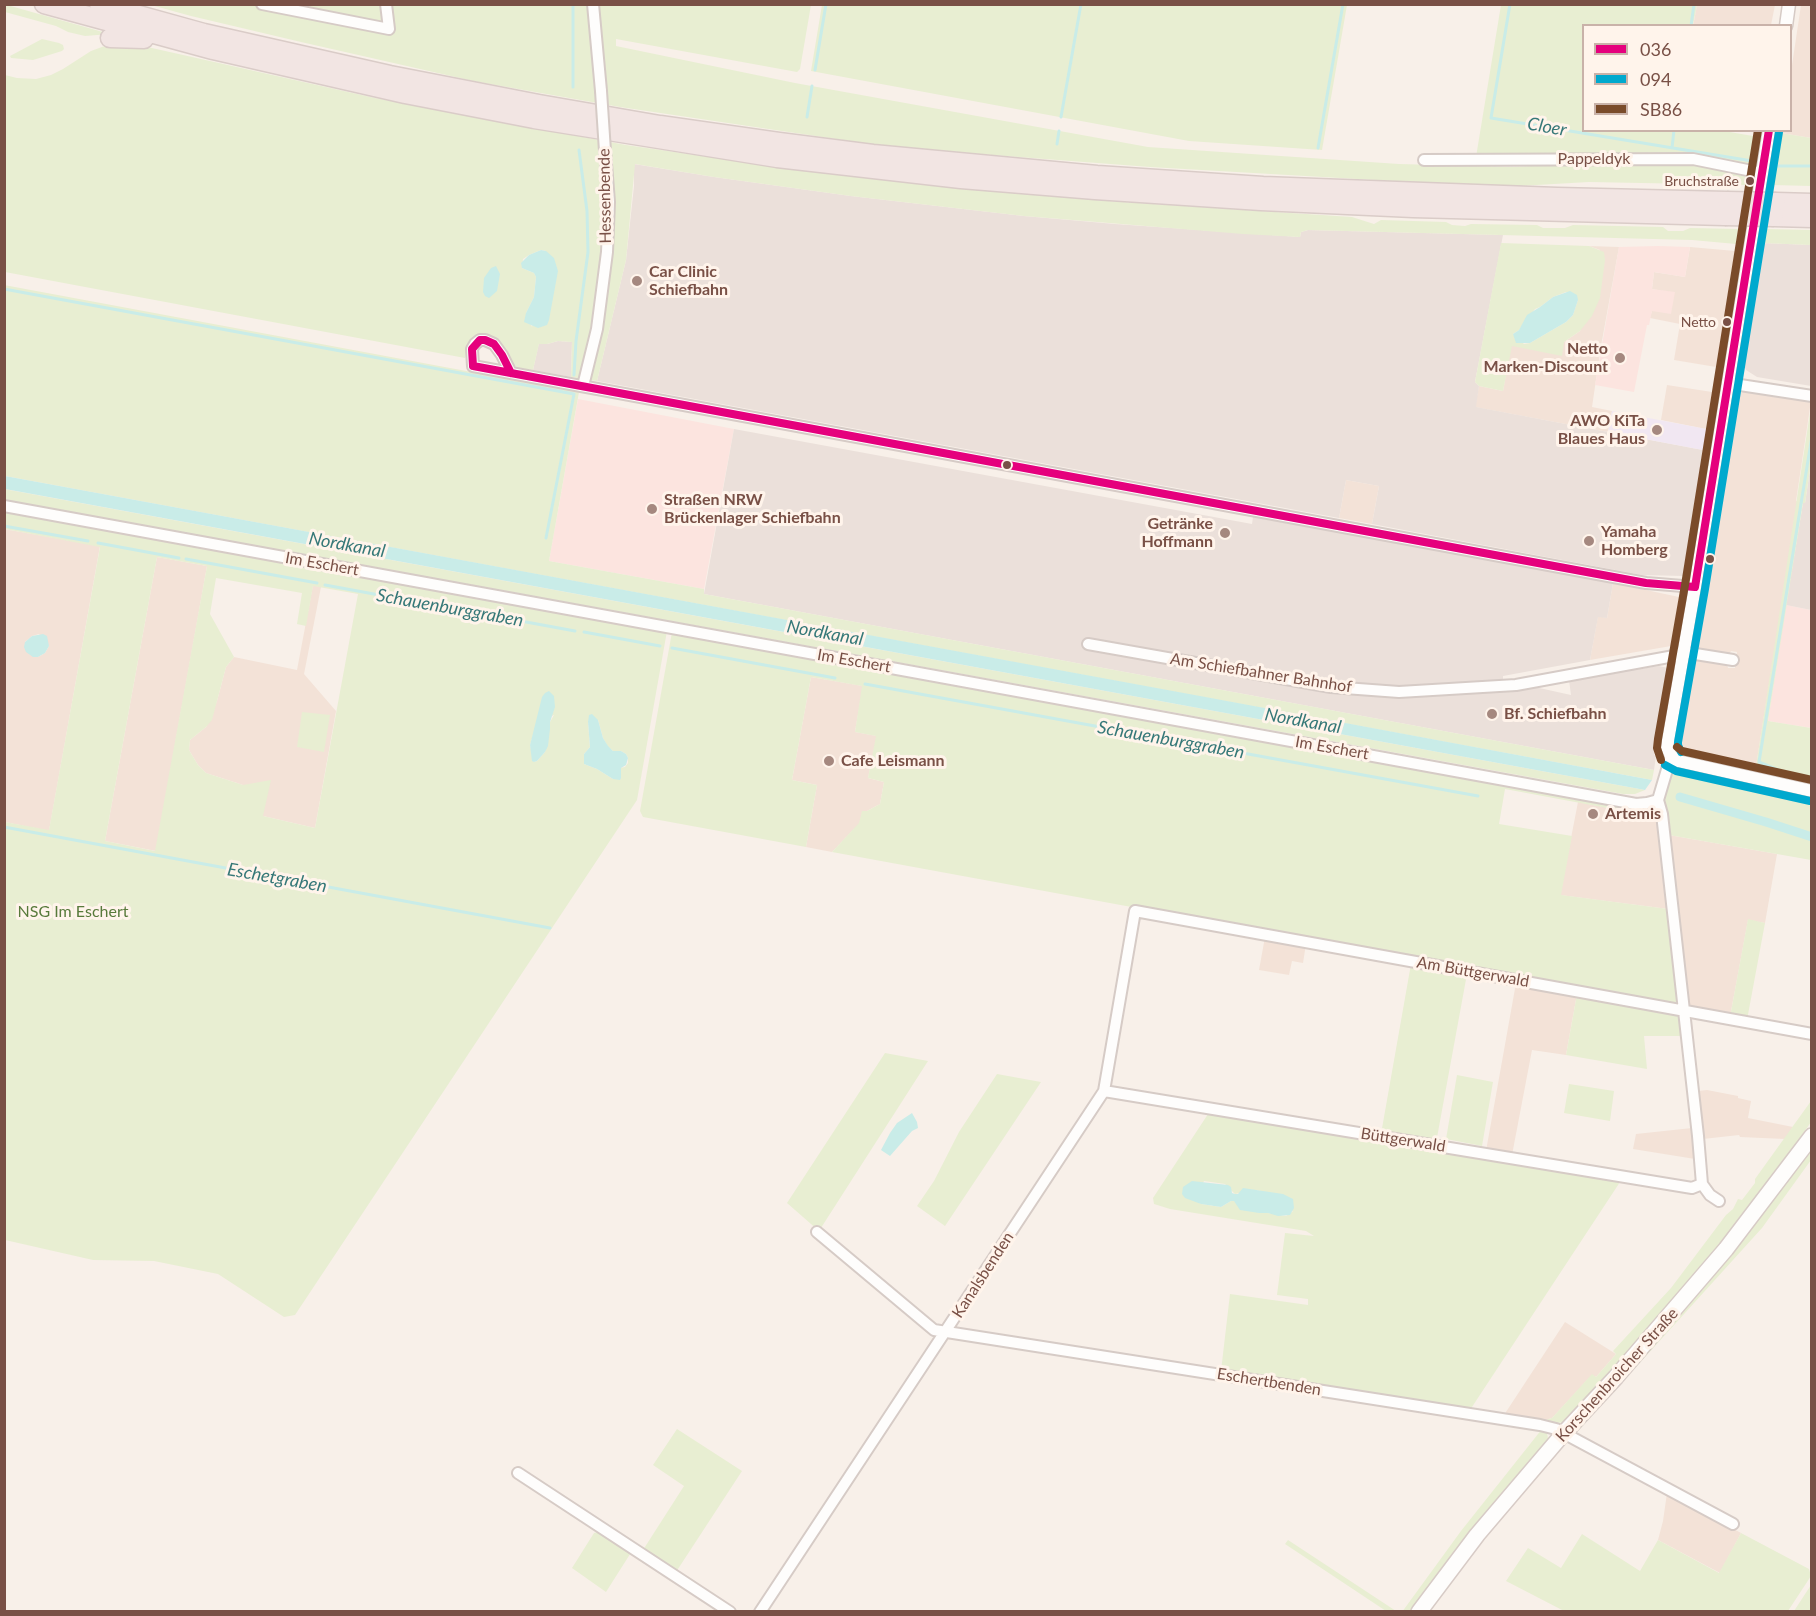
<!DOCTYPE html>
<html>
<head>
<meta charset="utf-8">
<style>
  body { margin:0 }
  #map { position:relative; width:1816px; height:1616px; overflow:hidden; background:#f8f0e9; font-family:Lato,sans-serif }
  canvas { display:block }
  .frame { position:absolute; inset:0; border:6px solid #795046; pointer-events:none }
  .legend { position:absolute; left:1582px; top:24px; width:210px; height:108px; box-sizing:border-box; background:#fff4eb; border:2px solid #c9b2a9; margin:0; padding:8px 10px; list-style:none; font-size:18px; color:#795046 }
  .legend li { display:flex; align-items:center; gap:12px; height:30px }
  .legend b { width:30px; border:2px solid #c9b2a9 }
</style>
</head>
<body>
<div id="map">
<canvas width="1816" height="1616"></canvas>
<div class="frame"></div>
<ul class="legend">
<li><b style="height:8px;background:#e5007d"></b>036</li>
<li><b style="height:8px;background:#00a9ce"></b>094</li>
<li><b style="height:8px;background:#7a4b2a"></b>SB86</li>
</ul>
</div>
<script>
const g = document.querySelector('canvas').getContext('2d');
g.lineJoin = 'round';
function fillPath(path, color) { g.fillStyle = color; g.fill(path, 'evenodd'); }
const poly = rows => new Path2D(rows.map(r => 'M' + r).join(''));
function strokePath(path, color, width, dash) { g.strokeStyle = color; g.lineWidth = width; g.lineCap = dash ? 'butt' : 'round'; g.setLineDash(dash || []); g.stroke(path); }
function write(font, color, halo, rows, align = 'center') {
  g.font = font + ' Lato,sans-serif'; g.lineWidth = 6; g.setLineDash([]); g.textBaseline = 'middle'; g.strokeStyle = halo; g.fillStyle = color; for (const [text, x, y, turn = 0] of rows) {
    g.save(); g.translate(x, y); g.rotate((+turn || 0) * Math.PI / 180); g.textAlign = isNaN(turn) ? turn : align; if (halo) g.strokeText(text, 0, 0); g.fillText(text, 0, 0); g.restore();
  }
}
fillPath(poly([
  [1697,5,1775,5,1771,25,1693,26],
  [1801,5,1811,5,1811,138,1781,133,1781,131,1790,130,1791,72],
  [1589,246,1619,247,1601,346,1592,407,1612,411,1608,432,1475,407,1479,386,1503,391,1511,346,1564,342,1580,331,1600,250],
  [1690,247,1735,251,1716,367,1674,360,1680,324,1650,318,1652,311,1674,293,1652,289,1654,272,1685,277],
  [1667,385,1712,392,1706,429,1661,420],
  [1749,390,1811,401,1796,501,1798,502,1756,766,1674,750,1681,706,1687,706,1695,656,1727,663,1728,668,1735,668,1737,652,1731,651,1728,656,1696,652,1738,394],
  [1346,480,1379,486,1372,524,1339,518],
  [4,529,100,546,49,831,5,822],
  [39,634,49,646,45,653,38,657,25,642,32,636],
  [157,557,207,566,156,851,105,841],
  [1613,583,1679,597,1671,646,1590,660,1598,616,1607,618],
  [313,585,321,587,304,674,336,711,315,828,263,816,243,785,206,773,198,765,189,750,190,740,206,727,217,701,226,667,234,657,297,670],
  [811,677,863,686,855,732,877,736,868,778,884,782,880,804,867,811,860,823,832,852,806,847,817,785,792,780],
  [1578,802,1656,817,1668,909,1560,895],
  [1669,835,1777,854,1765,923,1748,920,1730,1017,1696,1010,1688,1003],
  [1265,937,1306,944,1303,963,1292,961,1289,975,1259,970],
  [1516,983,1577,994,1566,1055,1532,1050,1512,1155,1486,1151],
  [1707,1090,1738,1096,1738,1098,1751,1101,1748,1118,1793,1127,1785,1139,1740,1137,1739,1135,1703,1139,1698,1091],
  [1692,1128,1695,1159,1633,1149,1636,1134],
  [1565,1322,1616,1354,1596,1377,1592,1375,1552,1418,1542,1421,1504,1415],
  [1667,1493,1741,1533,1720,1573,1658,1540,1663,1521]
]), '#f3e2d7');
fillPath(poly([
  [1658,246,1690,247,1685,277,1654,272,1652,289,1675,292,1671,314,1652,311,1649,325,1647,325,1634,392,1595,385,1619,247],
  [578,399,734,429,704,589,549,561],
  [1786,605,1811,610,1811,728,1768,721]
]), '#fce4df');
fillPath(poly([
  [634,164,714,177,851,196,1024,216,1115,224,1300,237,1301,232,1308,230,1503,235,1475,382,1479,386,1476,407,1703,450,1683,576,1642,575,1372,524,1379,486,1346,480,1339,518,597,381,626,260,634,186],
  [1763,243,1811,245,1811,386,1757,377,1746,370,1743,363],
  [558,341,572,342,571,377,533,370,539,343,547,344],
  [734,429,1252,524,1253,517,1613,583,1607,618,1598,617,1590,660,1503,676,1503,680,1571,695,1569,680,1659,666,1668,668,1654,755,1656,756,1654,770,704,594],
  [1811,463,1811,610,1786,605,1803,503,1805,503]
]), '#ebe0da');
fillPath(poly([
  [1612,411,1706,429,1703,450,1608,432]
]), '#f1e7f2');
fillPath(poly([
  [4,5,7,5,110,34,85,36,68,32,56,26,5,12],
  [151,5,811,5,800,69,797,72,616,39,616,46,795,83,1148,147,1399,164,1514,167,1567,164,1673,164,1702,165,1748,174,1746,185,1589,182,1519,186,1409,182,1150,167,979,154,863,143,620,107,473,81,301,42,191,16],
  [822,5,822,4,1347,5,1322,150,1189,141,811,71],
  [1501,5,1697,5,1693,25,1584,26,1584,130,1718,130,1753,136,1749,166,1686,155,1621,154,1476,157],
  [42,39,59,43,63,45,64,49,62,51,33,60,11,58,10,56],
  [110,44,134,44,375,98,626,145,786,168,964,189,1108,201,1352,217,1374,224,1381,220,1446,222,1452,225,1465,226,1471,224,1537,225,1543,228,1565,228,1573,225,1663,227,1668,231,1683,231,1690,228,1738,229,1736,244,1692,240,1308,230,1301,232,1300,237,1243,234,1024,216,851,196,714,177,635,164,626,260,597,381,571,377,572,342,558,341,547,344,539,344,533,370,518,368,513,364,492,339,467,349,465,358,5,272,5,75,17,78,36,79,51,75,63,69,91,51],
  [541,250,546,251,532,327,526,313,534,297,536,277,534,273,522,268,523,259,529,255],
  [1781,133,1811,138,1811,186,1772,185],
  [1765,229,1811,230,1811,245,1763,243],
  [1501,243,1589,246,1604,252,1605,260,1600,298,1592,316,1580,331,1564,342,1562,356,1512,346,1503,391,1479,386,1475,382],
  [1566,292,1578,300,1573,315,1566,322,1530,343,1524,344,1513,334,1519,330,1535,309,1540,307,1553,297],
  [4,285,579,392,549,561,704,589,704,594,1654,770,1652,780,5,476],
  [1811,406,1811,463,1805,503,1803,503,1768,721,1811,728,1811,785,1762,775,1679,755,1674,750,1756,766],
  [4,489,1645,790,1635,794,1623,794,5,500],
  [5,510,667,631,637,800,295,1315,284,1317,218,1274,154,1261,93,1260,5,1240,5,822,49,830,100,547,5,529],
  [157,557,207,566,155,851,105,841],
  [216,578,302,593,297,624,306,626,313,586,358,594,315,828,263,816,271,780,243,785,206,773,198,765,189,750,190,740,206,727,212,720,226,667,234,657,210,614],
  [554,715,550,722,545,752,537,761,534,762,530,745,537,722],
  [598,720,603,738,608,747,613,751,621,751,626,754,628,758,628,763,625,767,620,768,621,778,613,779,597,769,584,764,584,754,590,747,588,722],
  [672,632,1653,811,1656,817,1505,789,1499,824,1572,836,1561,895,1668,909,1679,1005,1676,1007,832,852,859,823,862,811,867,811,880,804,884,782,868,778,876,736,855,732,862,686,811,677,792,780,817,785,806,847,643,817,640,811],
  [302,712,330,715,324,752,297,747],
  [1683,768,1760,786,1811,796,1811,860,1669,835,1665,800,1667,786,1674,771],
  [1748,919,1765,923,1747,1020,1730,1017],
  [1411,964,1467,974,1436,1143,1381,1134],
  [1577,994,1679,1013,1682,1036,1644,1036,1647,1069,1566,1055],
  [885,1053,928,1061,819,1231,787,1203],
  [997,1074,1041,1082,945,1226,917,1206,934,1181,959,1132],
  [1457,1075,1493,1082,1482,1146,1446,1139],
  [1569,1084,1614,1091,1610,1121,1564,1113],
  [1811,1101,1811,1122,1765,1188,1679,1295,1567,1422,1556,1423,1542,1421,1552,1418,1592,1374,1596,1377,1616,1354,1613,1351,1671,1288,1726,1215,1733,1209,1738,1199,1742,1200,1755,1183,1755,1179],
  [1210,1111,1622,1179,1470,1410,1221,1371,1230,1294,1308,1305,1308,1299,1277,1295,1285,1233,1314,1236,1306,1231,1170,1209,1154,1204,1153,1198],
  [1204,1181,1225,1184,1235,1194,1256,1190,1265,1192,1293,1211,1286,1216,1268,1213,1259,1213,1234,1201,1231,1201,1221,1207,1201,1204,1195,1200],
  [1811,1145,1811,1160,1762,1228,1578,1431,1579,1424],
  [677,1429,742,1471,676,1572,643,1550,684,1486,653,1465],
  [1542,1429,1547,1433,1549,1444,1415,1611,1402,1612,1461,1531],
  [601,1531,632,1551,606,1592,572,1568,594,1533],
  [1741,1533,1809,1569,1811,1576,1788,1611,1564,1611,1506,1581,1528,1548,1561,1568,1582,1534,1640,1571,1658,1540,1719,1573],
  [1288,1540,1396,1611,1386,1611,1285,1544],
  [1811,1585,1811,1611,1794,1611]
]), '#e8eed2');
fillPath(poly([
  [541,250,546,251,554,258,558,271,549,320,547,325,538,328,524,322,526,313,534,297,536,277,534,273,522,268,521,263,529,255],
  [496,266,500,274,497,291,489,298,485,296,483,292,484,278,491,268],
  [1570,291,1577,295,1578,300,1573,315,1566,322,1530,343,1516,343,1513,334,1519,330,1527,315,1540,307,1553,297],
  [5,476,1200,696,1652,780,1645,790,5,489],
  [43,634,47,636,49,646,45,653,38,657,33,657,26,652,24,647,25,642,32,636],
  [549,691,554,696,555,707,550,722,550,729,548,746,545,752,537,761,534,762,532,761,530,745,542,697,545,693],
  [592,714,598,720,603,738,608,746,613,751,621,751,626,754,628,758,626,765,621,768,621,778,620,780,613,779,597,769,584,764,584,754,590,747,588,722,589,715],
  [912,1113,917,1122,918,1128,912,1131,890,1156,881,1150,890,1133,897,1123],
  [1192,1181,1228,1185,1231,1187,1232,1193,1235,1194,1238,1194,1243,1188,1283,1194,1293,1199,1294,1208,1290,1215,1278,1216,1268,1213,1259,1213,1240,1210,1234,1201,1231,1201,1221,1207,1201,1204,1185,1198,1182,1194,1183,1187]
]), '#c9ece8');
strokePath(poly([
  [1510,4,1491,118,1752,161],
  [1691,26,1694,4],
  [815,70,826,4],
  [573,87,573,4],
  [807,117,812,86],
  [1061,117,1081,4],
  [1057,144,1059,131],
  [1318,148,1343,4],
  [1672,148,1674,130],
  [1778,166,1812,166],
  [4,289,574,394,546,538],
  [574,375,576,341,588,252,587,211,579,150],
  [1812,436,1759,762,1788,774,1812,779],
  [4,526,88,541],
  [98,543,179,558],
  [186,559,317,583],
  [325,585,575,631],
  [584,632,660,646],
  [672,648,835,678],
  [865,684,1478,796],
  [4,827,550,928]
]), '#c9ece8', 3);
strokePath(poly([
  [1680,797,1766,822,1812,837]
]), '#c9ece8', 9);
const minor = poly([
  [262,4,389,29,386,4],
  [593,4,601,91],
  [1424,160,1693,159,1762,173],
  [511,373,502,355,494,344,485,340,480,340,475,344,472,349,473,366,1646,583,1695,587],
  [1727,383,1812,396],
  [583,386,597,329,607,252,609,202,605,151],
  [4,506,1636,804,1647,803,1658,800],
  [1088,644,1331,687,1399,692,1516,685,1674,656,1683,652,1733,660],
  [1658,800,1662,814,1698,1136,1702,1184,1710,1195,1719,1201],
  [1658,800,1671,756],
  [1104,1091,1692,1188,1702,1184],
  [817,1232,934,1330,1540,1425,1556,1429,1733,1524],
  [518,1473,730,1612],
  [760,1612,1104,1091,1135,911,1812,1034]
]);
const tertiary = poly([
  [1786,26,1789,4],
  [1769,130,1695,587,1667,747,1671,756,1678,761,1812,791]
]);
const secondary = poly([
  [1419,1612,1477,1535,1563,1434,1616,1377,1726,1249,1812,1136]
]);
const motorway = poly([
  [44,4,213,50,405,94,534,119,777,158,961,179,1095,190,1261,201,1413,208,1725,216],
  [99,4,204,33,390,75,539,104,660,125,779,142,873,154,1097,175,1263,186,1557,197,1727,201],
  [110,38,144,39],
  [1776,202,1812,203],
  [1774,217,1812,218]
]);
strokePath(minor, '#d6cbc6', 14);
strokePath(tertiary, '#d6cbc6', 15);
strokePath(secondary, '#d7cbc6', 18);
strokePath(motorway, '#daccc8', 21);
strokePath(minor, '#fefdfc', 10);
strokePath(tertiary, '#fefdfc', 12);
strokePath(secondary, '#fefdfc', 15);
strokePath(motorway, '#f2e5e3', 18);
const minorBridge = poly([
  [601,91,605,151]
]);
const motorwayBridge = poly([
  [1727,201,1776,202],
  [1725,216,1774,217]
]);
strokePath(minorBridge, '#d6cbc6', 14, []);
strokePath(motorwayBridge, '#daccc8', 21, []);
strokePath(minorBridge, '#fefdfc', 10);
strokePath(motorwayBridge, '#f2e5e3', 18);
strokePath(poly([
  [473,366,1646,583,1695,587],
  [473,366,472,349,480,340,485,340,494,344,502,355,511,373],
  [1695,587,1769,130]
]), '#e5007d', 8);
strokePath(poly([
  [1681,752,1678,745,1678,742,1705,589,1779,132],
  [1665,765,1676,771,1810,801]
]), '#00a9ce', 8);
strokePath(poly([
  [1677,747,1682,751,1812,780],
  [1661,760,1657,748,1658,739,1685,585,1758,130]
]), '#7a4b2a', 8);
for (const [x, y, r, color] of [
  [1750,181,5,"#795046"],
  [637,281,6,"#a5887f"],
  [1727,322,5,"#795046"],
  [1620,358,6,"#a5887f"],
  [1657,430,6,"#a5887f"],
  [1007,465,5,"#795046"],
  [652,509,6,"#a5887f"],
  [1225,533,6,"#a5887f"],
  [1589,541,6,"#a5887f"],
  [1710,559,5,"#795046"],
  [1492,714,6,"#a5887f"],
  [829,761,6,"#a5887f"],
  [1593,814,6,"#a5887f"]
]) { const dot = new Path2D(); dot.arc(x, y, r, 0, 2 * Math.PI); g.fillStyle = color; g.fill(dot); strokePath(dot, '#fff4eb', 2); }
write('14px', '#795046', '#fff4eb', [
  ["Bruchstraße",1739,181],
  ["Netto",1716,322]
], 'right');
write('16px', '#795046', '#fff4eb', [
  ["Pappeldyk",1594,159],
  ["Hessenbende",605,196,-91],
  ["Im Eschert",322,564,10],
  ["Im Eschert",854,661,10],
  ["Am Schiefbahner Bahnhof",1261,673,9],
  ["Im Eschert",1332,748,10],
  ["Am Büttgerwald",1473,972,10],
  ["Büttgerwald",1403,1140,9],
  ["Kanalsbenden",983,1275,-57],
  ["Korschenbroicher Straße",1617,1375,-48],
  ["Eschertbenden",1269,1382,9]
]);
write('bold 16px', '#795046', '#fff4eb', [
  ["Car Clinic",649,272],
  ["Schiefbahn",649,290],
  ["Netto",1608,349,"right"],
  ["Marken-Discount",1608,367,"right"],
  ["AWO KiTa",1645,421,"right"],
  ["Blaues Haus",1645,439,"right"],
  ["Straßen NRW",664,500],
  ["Brückenlager Schiefbahn",664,518],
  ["Getränke",1213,524,"right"],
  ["Hoffmann",1213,542,"right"],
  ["Yamaha",1601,532],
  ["Homberg",1601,550],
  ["Bf. Schiefbahn",1504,714],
  ["Cafe Leismann",841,761],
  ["Artemis",1605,814]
], 'left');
write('16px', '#587a3b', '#fff4eb', [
  ["NSG Im Eschert",73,912]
]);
write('italic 18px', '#367878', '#fff4eb', [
  ["Cloer",1547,127,10],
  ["Nordkanal",347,545,10],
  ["Schauenburggraben",450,608,10],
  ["Nordkanal",825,633,10],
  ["Nordkanal",1303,721,10],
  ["Schauenburggraben",1171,740,10],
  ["Eschetgraben",277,878,10]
]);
</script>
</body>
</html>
